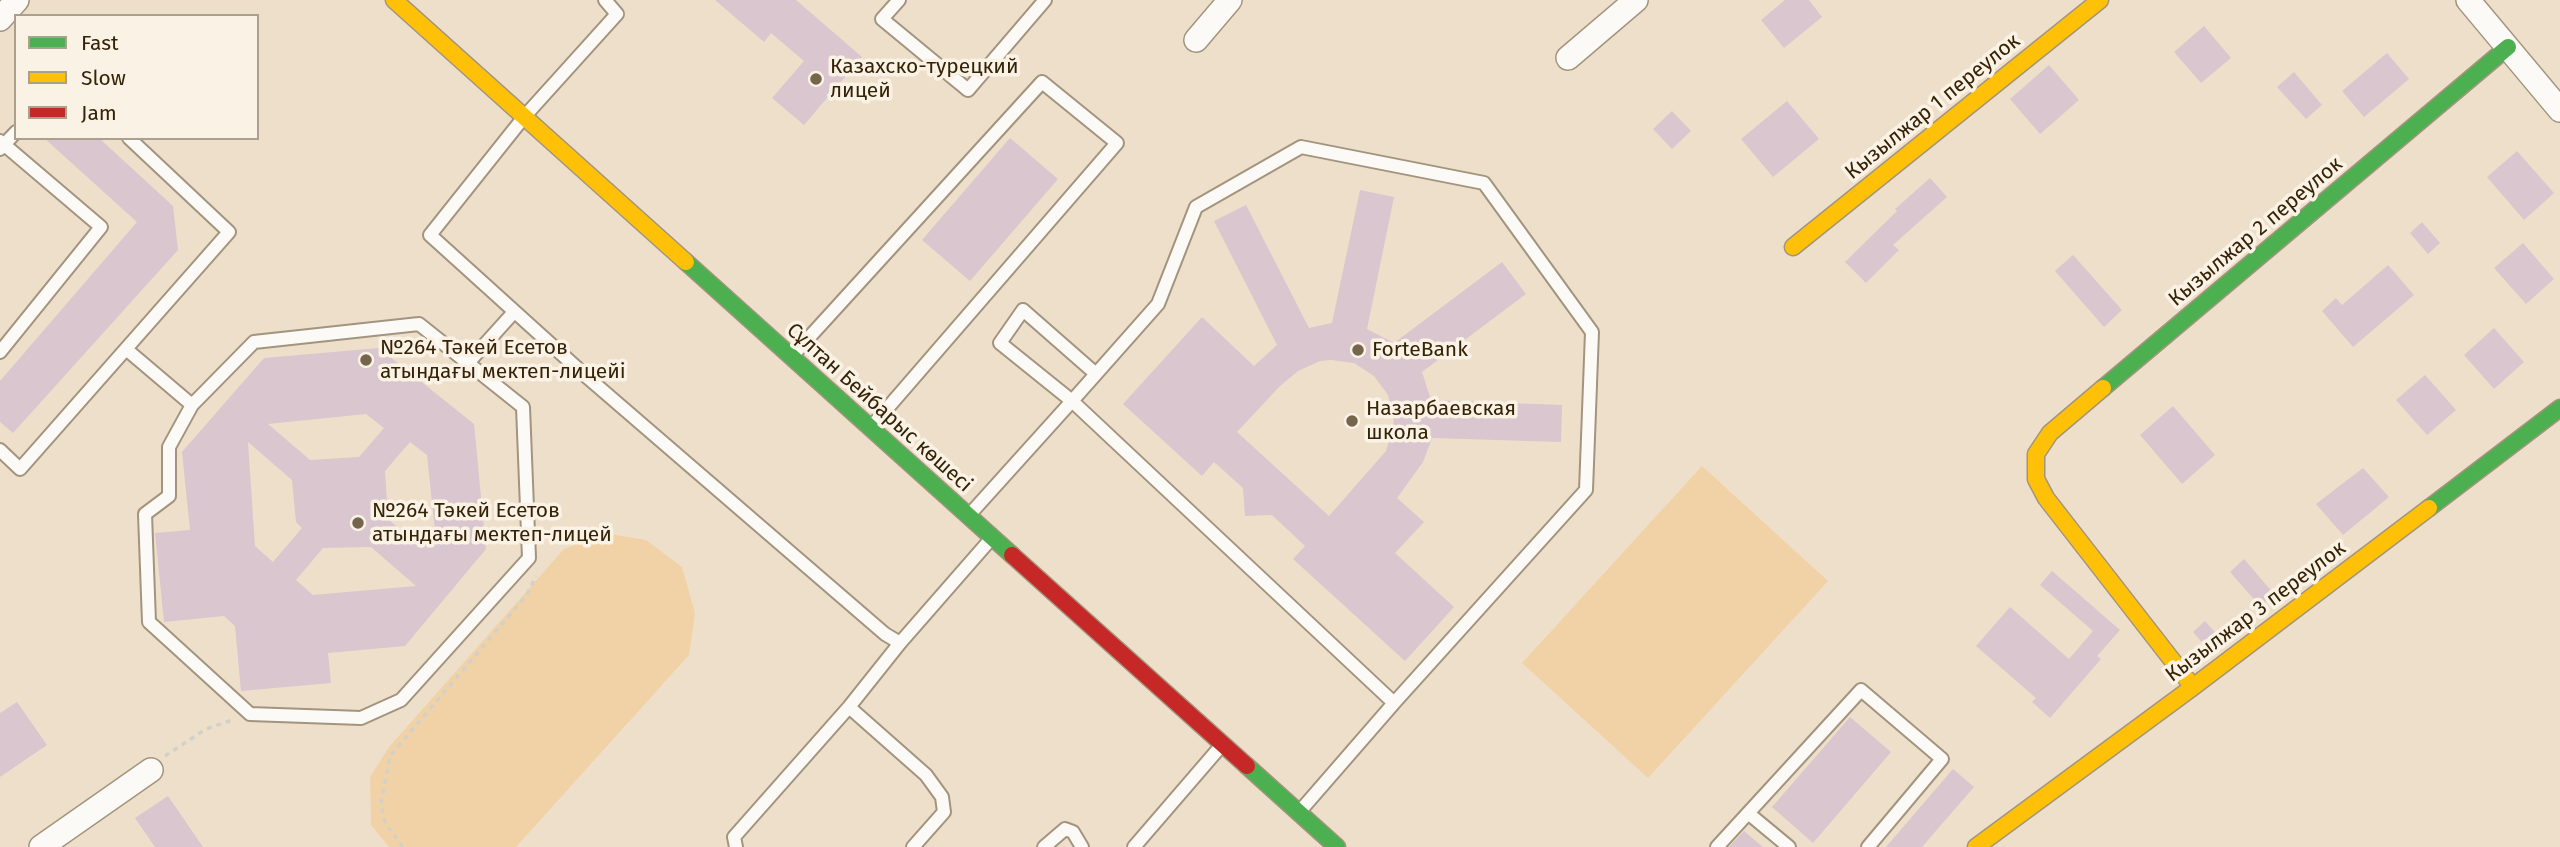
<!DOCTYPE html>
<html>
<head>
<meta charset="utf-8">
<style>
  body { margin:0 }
  #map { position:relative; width:2560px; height:847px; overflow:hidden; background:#eedfcb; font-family:"Fira Sans",sans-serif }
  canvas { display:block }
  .legend { position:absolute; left:14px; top:14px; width:245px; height:126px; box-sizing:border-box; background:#fbf2e6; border:2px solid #ab9f8d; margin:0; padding:9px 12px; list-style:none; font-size:21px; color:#342307 }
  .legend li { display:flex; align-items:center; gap:14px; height:35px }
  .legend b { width:35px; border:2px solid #ab9f8d }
</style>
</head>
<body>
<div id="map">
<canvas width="2560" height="847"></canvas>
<ul class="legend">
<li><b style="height:9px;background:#4caf50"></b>Fast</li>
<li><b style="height:9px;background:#ffc107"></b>Slow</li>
<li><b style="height:9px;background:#c62828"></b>Jam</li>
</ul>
</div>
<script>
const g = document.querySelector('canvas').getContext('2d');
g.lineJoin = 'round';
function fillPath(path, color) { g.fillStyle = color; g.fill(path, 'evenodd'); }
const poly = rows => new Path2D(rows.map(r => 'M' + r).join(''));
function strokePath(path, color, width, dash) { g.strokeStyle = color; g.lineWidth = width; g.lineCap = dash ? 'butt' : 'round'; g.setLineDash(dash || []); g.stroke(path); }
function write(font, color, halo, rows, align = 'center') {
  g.font = font + ' "Fira Sans",sans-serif'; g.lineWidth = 7; g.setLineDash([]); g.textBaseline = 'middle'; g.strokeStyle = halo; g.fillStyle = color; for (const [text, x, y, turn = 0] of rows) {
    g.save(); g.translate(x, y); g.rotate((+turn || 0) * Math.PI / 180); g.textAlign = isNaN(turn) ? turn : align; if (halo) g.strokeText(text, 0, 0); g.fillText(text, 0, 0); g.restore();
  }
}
fillPath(poly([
  [1702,466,1828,581,1648,778,1522,663],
  [604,533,646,540,682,567,695,613,689,655,516,847,389,847,371,825,370,777,389,747,564,549]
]), '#f1d2a6');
fillPath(poly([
  [715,0,796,0,862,57,804,125,772,98,804,61,771,33,764,42],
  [1785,0,1809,0,1822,17,1784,48,1761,20],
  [2204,26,2231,58,2201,83,2174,52],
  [2387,53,2409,79,2364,117,2342,91],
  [2049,65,2079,100,2040,134,2010,99],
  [2294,72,2322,105,2306,119,2277,87],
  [1787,101,1819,139,1773,177,1741,139],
  [1672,111,1691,131,1672,149,1653,129],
  [44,138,99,138,173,206,178,250,13,433,0,422,0,381,137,222],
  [1010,138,1058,179,970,281,922,240],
  [2517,151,2554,193,2524,220,2487,177],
  [1930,178,1947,197,1893,245,1899,250,1866,283,1845,262,1897,211,1895,209],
  [1360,190,1394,197,1367,329,1394,343,1502,262,1526,294,1422,372,1431,400,1562,405,1561,442,1432,438,1423,462,1397,498,1424,522,1395,553,1454,607,1405,661,1293,559,1305,546,1272,515,1245,516,1243,488,1214,462,1202,476,1123,404,1202,317,1254,366,1277,345,1214,221,1246,205,1309,328,1332,323],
  [1331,360,1354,363,1374,376,1388,395,1394,417,1393,429,1386,451,1329,516,1237,432,1280,386,1298,371,1320,361],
  [2422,222,2440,243,2428,254,2410,233],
  [2523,243,2554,279,2526,304,2494,268],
  [2073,255,2122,310,2104,327,2055,271],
  [2388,265,2414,295,2353,347,2322,311,2336,298,2342,305],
  [2494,328,2524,362,2494,389,2464,355],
  [379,348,474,424,486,549,405,646,328,653,331,683,241,691,235,626,224,616,164,622,155,533,190,530,182,452,264,358],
  [366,414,384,428,359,457,310,460,268,424],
  [248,442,292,480,296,522,302,528,273,562,255,546],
  [410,442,427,455,435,531,421,548,388,519,385,471],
  [371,547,416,586,313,595,296,580,323,548],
  [2425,375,2456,410,2427,435,2396,400],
  [2173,406,2215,455,2182,484,2140,435],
  [2363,468,2389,497,2343,535,2316,504],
  [2244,559,2274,594,2260,606,2230,572],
  [2052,571,2120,630,2097,656,2101,659,2050,718,2032,702,2036,698,1976,646,2010,607,2069,659,2093,631,2040,585],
  [2205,621,2220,638,2208,649,2193,632],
  [17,702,47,745,0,777,0,713],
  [1850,717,1891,752,1813,843,1772,807],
  [1953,769,1974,787,1922,847,1886,847],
  [168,796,203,847,155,847,135,818],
  [1744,831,1763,847,1729,847]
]), '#d9c6ce');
const lane = poly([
  [605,0,617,14,524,117,430,235,587,377,885,634,900,643,990,540],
  [899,0,882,19,968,90,1045,0],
  [0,141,101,227,0,352],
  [0,149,16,132],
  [419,324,523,407,529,558,401,700,361,718,250,714,149,622,145,514,169,496,169,447,192,405,254,342,419,324],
  [126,349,192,405],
  [794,354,1042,82,1117,143,872,426],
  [468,363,514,312],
  [0,450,20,469,229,232,129,138],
  [971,513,1072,401,1096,374,1158,304,1196,207,1301,147,1484,183,1592,332,1586,490,1394,703,1072,401,1000,343,1023,310,1096,374],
  [849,707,926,775,942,797,944,812,913,847],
  [1301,810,1394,703],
  [1748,813,1789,847],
  [736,847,734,837,849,707,900,643],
  [1044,847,1065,829,1073,832,1082,847],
  [1134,847,1221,746],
  [1717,847,1861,690,1942,759,1868,847]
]);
const street = poly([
  [2468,0,2560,110],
  [0,19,17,0],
  [1196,40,1230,0],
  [1568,58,1636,0],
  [41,847,151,770]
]);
const fast = poly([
  [686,262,1012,555],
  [2103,388,2508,47],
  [2429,508,2560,408],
  [1247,766,1337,847]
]);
const slow = poly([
  [394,0,686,262],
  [1793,247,2100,0],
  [2103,388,2050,433,2036,454,2036,479,2046,498,2193,687],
  [1976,847,2193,687,2429,508]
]);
const jam = poly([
  [1012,555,1247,766]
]);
strokePath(lane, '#a3947e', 16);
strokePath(street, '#a3947e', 26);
strokePath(fast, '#a3947e', 19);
strokePath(slow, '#a3947e', 19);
strokePath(jam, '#a3947e', 19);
strokePath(poly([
  [165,756,206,729,235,719],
  [403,847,385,823,381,804,390,756,526,596,536,576]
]), '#d4d0c8', 3.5, [5, 5]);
strokePath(lane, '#fcfaf7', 12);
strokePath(street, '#fcfaf7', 23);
strokePath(fast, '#4caf50', 16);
strokePath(slow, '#ffc107', 16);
strokePath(jam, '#c62828', 16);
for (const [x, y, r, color] of [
  [816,79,7,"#75654c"],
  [1358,350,7,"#75654c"],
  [366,360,7,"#75654c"],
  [1352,421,7,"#75654c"],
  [358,523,7,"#75654c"]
]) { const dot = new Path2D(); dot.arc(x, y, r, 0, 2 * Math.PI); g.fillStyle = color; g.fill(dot); strokePath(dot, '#fbf2e6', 2.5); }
write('21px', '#342307', '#fbf2e6', [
  ["Казахско-турецкий",830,67],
  ["лицей",830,91],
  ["№264 Тәкей Есетов",380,348],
  ["атындағы мектеп-лицейі",380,372],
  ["ForteBank",1372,350],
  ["Назарбаевская",1366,409],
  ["школа",1366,433],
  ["№264 Тәкей Есетов",372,511],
  ["атындағы мектеп-лицей",372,535]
], 'left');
write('21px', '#342307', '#fbf2e6', [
  ["Кызылжар 1 переулок",1933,107,-39],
  ["Кызылжар 2 переулок",2256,232,-40],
  ["Сұлтан Бейбарыс көшесі",879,408,42],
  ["Кызылжар 3 переулок",2256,612,-37]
]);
</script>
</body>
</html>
